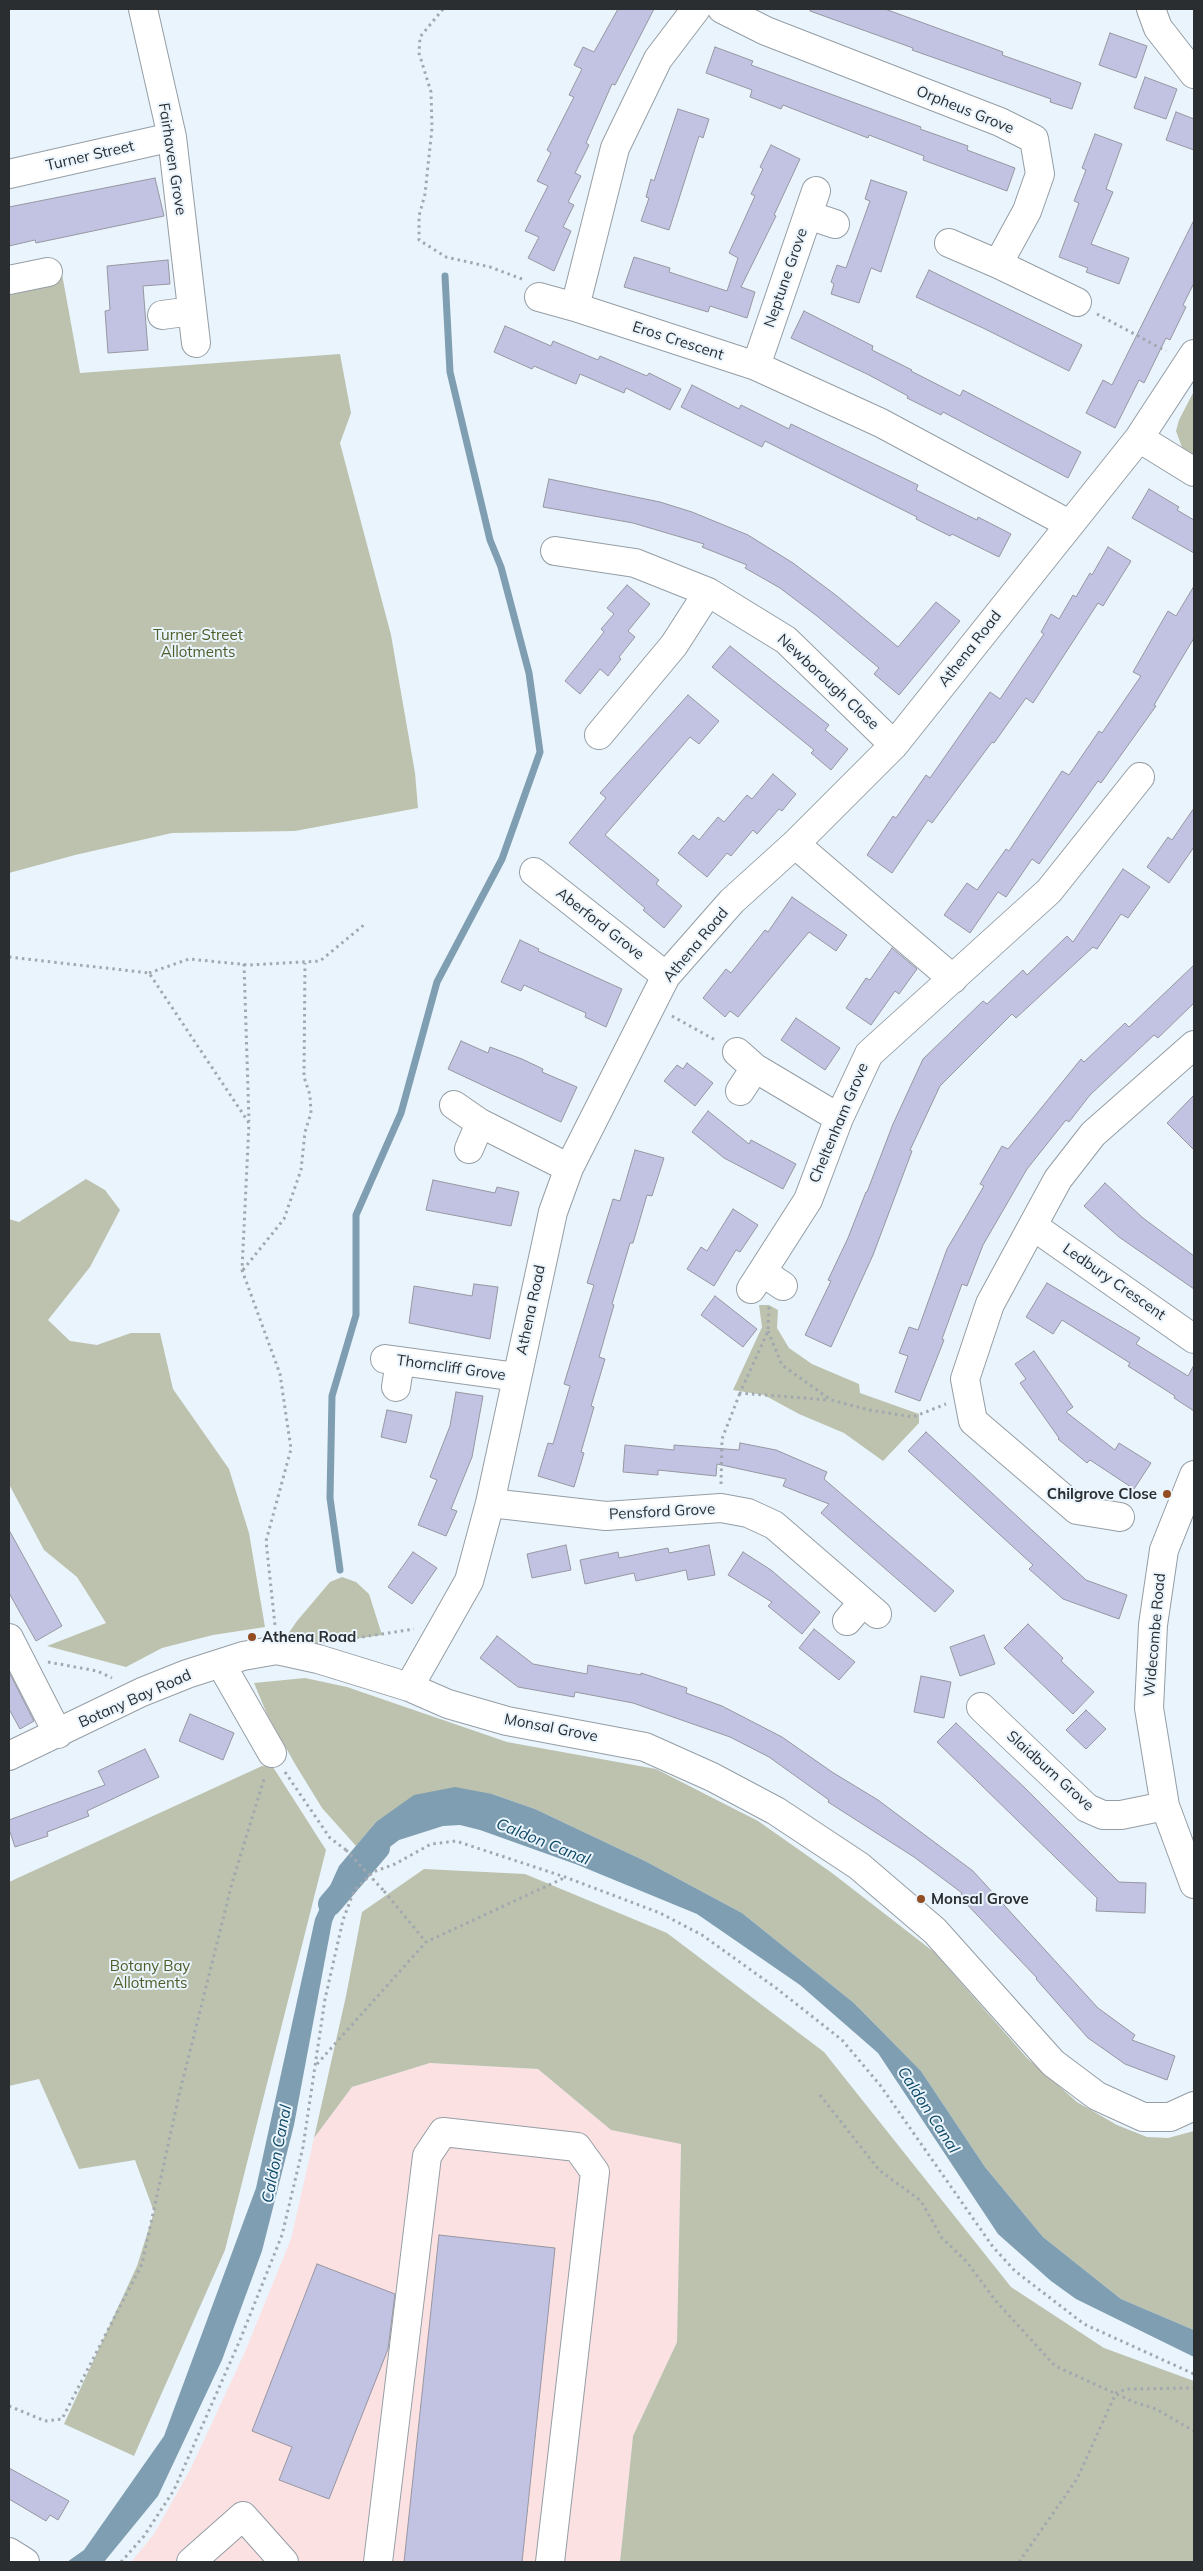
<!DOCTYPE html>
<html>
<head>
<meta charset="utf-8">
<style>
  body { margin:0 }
  #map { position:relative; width:1203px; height:2571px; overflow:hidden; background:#eaf4fc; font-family:Mulish,sans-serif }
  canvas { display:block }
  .frame { position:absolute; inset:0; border:10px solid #2a2e31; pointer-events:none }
</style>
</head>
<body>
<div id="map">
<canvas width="1203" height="2571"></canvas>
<div class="frame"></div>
</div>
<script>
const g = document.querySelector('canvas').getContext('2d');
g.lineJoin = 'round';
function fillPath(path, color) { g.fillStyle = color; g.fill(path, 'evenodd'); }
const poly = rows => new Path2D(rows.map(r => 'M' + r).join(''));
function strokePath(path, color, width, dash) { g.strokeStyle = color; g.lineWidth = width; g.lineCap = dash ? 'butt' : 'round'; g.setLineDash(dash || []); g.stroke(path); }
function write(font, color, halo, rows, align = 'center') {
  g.font = font + ' Mulish,sans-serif'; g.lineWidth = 4; g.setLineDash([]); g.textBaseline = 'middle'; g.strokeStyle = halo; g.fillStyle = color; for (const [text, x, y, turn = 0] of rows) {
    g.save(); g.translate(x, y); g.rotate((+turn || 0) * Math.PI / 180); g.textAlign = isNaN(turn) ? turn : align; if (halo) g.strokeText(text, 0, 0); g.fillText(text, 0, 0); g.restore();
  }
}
fillPath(poly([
  [430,2063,538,2069,611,2130,681,2143,677,2342,633,2436,620,2562,131,2562,154,2534,191,2468,244,2354,291,2239,314,2138,352,2087]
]), '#fce1e3');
fillPath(poly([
  [62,274,80,373,340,354,351,413,340,443,391,635,415,773,418,808,295,831,172,833,75,855,9,873,9,287],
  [1194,391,1194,456,1183,450,1176,431,1179,420],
  [86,1179,105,1190,120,1210,90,1267,48,1320,70,1341,97,1345,131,1333,160,1333,173,1389,229,1469,249,1533,265,1627,213,1635,162,1648,126,1667,47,1646,106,1623,77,1577,44,1550,10,1486,9,1219,19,1222],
  [759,1305,769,1305,778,1310,777,1328,789,1348,812,1364,859,1384,860,1393,919,1414,919,1423,883,1461,844,1433,799,1414,764,1395,733,1390,762,1327],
  [342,1577,356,1582,369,1594,382,1635,277,1650,297,1621,330,1582],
  [305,1678,347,1687,507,1742,656,1769,758,1821,832,1873,934,1952,1027,2058,1077,2102,1117,2125,1147,2137,1168,2138,1194,2131,1194,2330,1121,2299,1043,2237,985,2167,921,2071,854,2003,742,1913,645,1861,535,1809,492,1794,376,1822,356,1846,322,1808,295,1764,267,1714,254,1683],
  [262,1766,273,1767,326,1850,225,2250,134,2456,64,2424,137,2266,154,2212,135,2160,79,2169,39,2079,9,2086,9,1882],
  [424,1869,525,1874,667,1933,824,2052,1011,2287,1104,2348,1194,2381,1194,2562,620,2562,633,2436,677,2342,681,2144,611,2130,538,2069,430,2063,352,2087,314,2138,346,1996,362,1912]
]), '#bcc2ae');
fillPath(poly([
  [455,1787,492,1794,535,1809,645,1861,742,1913,854,2003,921,2071,985,2167,1043,2237,1121,2299,1194,2330,1194,2357,1076,2299,1051,2281,998,2234,878,2053,800,1985,697,1914,578,1865,480,1830,460,1825,443,1826,399,1840,353,1875,332,1922,294,2125,262,2251,222,2360,158,2496,104,2562,67,2562,84,2550,164,2436,256,2188,315,1919,339,1866,376,1822,414,1795]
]), '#7f9eb1');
strokePath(poly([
  [340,1570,330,1498,332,1396,356,1315,356,1215,401,1113,437,982,502,859,540,752,529,673,501,567,490,540,450,372,445,276]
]), '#7f9eb1', 7);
strokePath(poly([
  [330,1904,378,1848]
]), '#7f9eb1', 24);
const building = poly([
  [618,9,654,9,615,85,612,84,586,143,589,145,575,173,581,176,568,202,574,205,563,227,571,231,554,271,528,258,539,237,525,231,548,186,537,181,551,153,547,150,574,97,569,95,582,69,574,65,583,47,594,52,618,9],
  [810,9,885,9,1003,52,1002,55,1081,83,1072,109,1050,102,1051,99,912,50,913,48,810,11,810,9],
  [1110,33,1147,46,1136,78,1099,65,1110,33],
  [715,47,753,61,751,65,921,127,920,129,968,146,967,150,1015,168,1007,191,923,160,924,156,869,135,868,138,783,105,781,109,750,97,752,90,706,73,715,47],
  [1145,77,1177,89,1166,119,1134,108,1145,77],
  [678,109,709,119,703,138,699,136,669,230,641,221,649,198,646,197,651,179,654,181,678,109],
  [1176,112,1194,119,1194,150,1166,140,1176,112],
  [1095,134,1122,144,1106,189,1113,192,1091,244,1129,258,1119,284,1086,272,1088,268,1059,257,1079,203,1074,201,1086,170,1082,168,1095,134],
  [771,145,800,159,774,215,776,216,741,287,755,292,747,318,710,306,708,312,624,287,634,257,670,268,669,272,727,291,738,258,729,253,755,196,751,194,763,169,760,167,771,145],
  [155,178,164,216,36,243,35,240,9,246,9,207,155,178],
  [871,180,907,192,881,272,871,268,859,303,831,294,834,284,831,282,837,265,846,268,870,201,865,199,871,180],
  [1194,220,1194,283,1183,305,1186,307,1170,340,1166,338,1144,383,1139,380,1115,428,1086,413,1103,380,1112,385,1194,220],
  [168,260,170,284,143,286,148,350,108,353,105,311,110,310,107,266,168,260],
  [929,270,1082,345,1069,371,983,328,916,297,929,270],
  [804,311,873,346,872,350,912,370,911,371,960,396,963,390,1081,452,1068,478,943,412,941,415,907,398,908,396,869,375,791,338,804,311],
  [505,326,551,346,553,341,598,360,600,356,647,376,649,373,681,389,670,410,626,388,624,393,580,374,576,384,534,366,532,369,494,352,505,326],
  [692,385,739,409,741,405,789,429,791,424,918,485,916,490,977,520,978,517,1011,534,999,557,952,534,950,536,916,519,917,517,765,441,762,447,681,407,692,385],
  [549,479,660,502,692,512,748,535,793,563,837,596,898,647,936,602,960,621,899,695,874,674,879,668,817,616,780,588,745,568,747,565,702,547,704,544,633,523,543,507,549,479],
  [1149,489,1179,507,1177,510,1194,520,1194,553,1132,518,1149,489],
  [1108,547,1131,561,1103,606,1098,603,1033,703,1026,698,994,743,992,742,932,823,928,820,892,873,867,855,893,816,896,818,926,775,930,778,990,692,1000,699,1044,634,1041,632,1051,614,1059,619,1073,595,1076,597,1090,573,1092,575,1108,547],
  [627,585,650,604,628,631,635,637,619,657,621,659,608,676,600,669,580,694,565,681,604,632,601,629,614,614,607,608,627,585],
  [1194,586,1194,638,1154,705,1156,706,1101,783,1098,781,1039,864,1032,859,1006,897,998,892,970,933,944,915,967,883,977,890,1006,849,1009,851,1062,771,1069,775,1099,731,1102,733,1141,676,1133,672,1168,611,1176,616,1194,586],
  [730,646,829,725,825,730,848,749,831,770,811,753,814,750,712,667,730,646],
  [688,695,719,721,699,744,690,737,605,835,659,880,656,884,682,906,664,928,643,910,645,908,569,843,606,798,600,793,688,695],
  [773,774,796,794,782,811,779,809,757,834,753,830,731,856,727,853,707,877,678,853,693,835,699,840,718,817,724,822,747,795,752,799,773,774],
  [1194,808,1194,847,1169,883,1147,867,1168,837,1172,840,1194,808],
  [1123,869,1150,887,1128,918,1121,914,1097,949,1093,947,1016,1018,1012,1014,940,1086,910,1150,912,1151,873,1255,831,1347,805,1335,831,1281,828,1280,848,1238,866,1192,867,1192,893,1124,923,1059,983,1001,987,1004,1023,970,1027,975,1067,936,1073,942,1123,869],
  [792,897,847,935,836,951,809,932,738,1017,730,1011,725,1017,703,998,726,969,731,973,765,930,768,932,792,897],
  [520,940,539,949,538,951,622,989,606,1027,585,1017,586,1013,524,985,521,991,501,982,520,940],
  [892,948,917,969,899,994,895,991,871,1025,846,1008,866,978,870,980,892,948],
  [1194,965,1194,1003,1158,1038,1154,1035,1090,1095,1069,1122,1066,1120,1027,1169,983,1245,967,1286,962,1284,942,1339,944,1340,920,1401,895,1392,908,1356,899,1353,909,1327,918,1330,947,1249,984,1186,980,1184,1002,1146,1008,1149,1081,1059,1084,1062,1125,1023,1129,1027,1194,965],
  [796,1018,840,1048,825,1070,781,1040,796,1018],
  [461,1041,488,1053,490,1047,522,1059,543,1069,542,1072,577,1087,561,1122,448,1069,461,1041],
  [687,1063,713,1083,695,1106,664,1081,677,1065,683,1069,687,1063],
  [1194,1095,1194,1150,1167,1123,1194,1095],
  [708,1111,749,1144,751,1140,796,1164,783,1189,724,1158,692,1132,708,1111],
  [635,1150,664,1158,652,1196,647,1195,633,1243,630,1243,612,1304,614,1305,599,1357,605,1359,591,1406,594,1407,581,1452,584,1453,574,1487,538,1476,548,1443,553,1444,570,1386,564,1384,594,1285,587,1283,613,1199,620,1201,635,1150],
  [433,1180,495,1193,497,1187,519,1192,511,1226,426,1210,433,1180],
  [1105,1183,1143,1218,1194,1256,1194,1289,1119,1237,1084,1206,1105,1183],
  [733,1209,758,1225,740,1252,736,1250,714,1286,687,1269,701,1247,707,1251,733,1209],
  [1047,1283,1140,1338,1136,1344,1188,1376,1194,1365,1194,1411,1174,1398,1175,1396,1128,1366,1130,1363,1062,1320,1053,1334,1026,1317,1047,1283],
  [474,1284,498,1287,490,1339,409,1323,414,1286,472,1296,474,1284],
  [715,1296,757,1329,743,1347,701,1315,715,1296],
  [1034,1351,1073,1407,1066,1412,1115,1450,1119,1443,1151,1463,1134,1489,1090,1460,1087,1463,1058,1439,1059,1438,1020,1383,1026,1379,1015,1364,1034,1351],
  [456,1392,483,1396,472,1457,451,1509,457,1511,446,1536,418,1525,437,1480,430,1477,450,1426,456,1392],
  [387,1410,412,1415,406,1443,381,1437,387,1410],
  [926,1432,1086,1580,1127,1595,1119,1619,1063,1599,1029,1569,1033,1565,908,1451,926,1432],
  [740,1443,776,1450,827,1472,824,1479,954,1591,935,1612,821,1513,829,1504,783,1486,786,1479,717,1464,716,1476,658,1470,658,1475,623,1472,625,1445,674,1450,674,1445,739,1450,740,1443],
  [9,1530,62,1626,36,1641,9,1593,9,1530],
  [566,1545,571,1570,532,1578,527,1554,566,1545],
  [709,1545,715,1575,688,1580,686,1570,636,1581,634,1573,585,1584,580,1560,618,1552,619,1558,668,1548,669,1553,709,1545],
  [413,1552,437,1568,412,1604,388,1587,413,1552],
  [743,1552,771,1570,820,1612,802,1634,768,1606,772,1602,728,1575,743,1552],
  [1028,1624,1063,1658,1061,1661,1094,1692,1073,1714,1004,1648,1028,1624],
  [814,1629,855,1662,839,1680,799,1648,814,1629],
  [984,1635,995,1664,960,1676,950,1647,984,1635],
  [497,1636,533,1664,587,1674,588,1665,641,1675,641,1673,687,1688,686,1693,722,1706,782,1737,832,1772,878,1800,973,1871,1098,2008,1135,2035,1132,2040,1175,2056,1167,2080,1125,2064,1088,2038,1036,1979,1037,1978,959,1896,962,1893,914,1857,828,1802,829,1800,769,1757,730,1737,633,1703,575,1692,574,1697,518,1687,480,1658,497,1636],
  [9,1672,34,1721,20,1729,9,1709,9,1672],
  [921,1676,951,1682,944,1718,914,1712,921,1676],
  [1086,1710,1106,1729,1086,1749,1066,1730,1086,1710],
  [190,1714,234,1733,223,1760,179,1741,190,1714],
  [956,1723,1025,1788,1119,1882,1146,1883,1145,1913,1096,1911,1097,1898,937,1742,956,1723],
  [145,1749,159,1777,87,1811,89,1816,47,1832,48,1836,15,1847,9,1829,9,1820,105,1785,98,1771,145,1749],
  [439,2235,555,2248,522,2562,404,2562,439,2235],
  [317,2264,395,2294,388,2349,329,2499,279,2480,292,2447,252,2431,317,2264],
  [9,2468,69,2501,58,2520,50,2515,46,2521,9,2499,9,2468]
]);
fillPath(building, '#c2c2e3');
strokePath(building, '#9797a1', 1);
const minor = poly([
  [143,9,172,137,196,343],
  [696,9,658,59,615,148,575,307,756,366,881,423,1069,524],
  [722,9,766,31,1000,122,1034,139,1040,174,1027,211,998,264,949,243],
  [1151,9,1158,28,1194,74],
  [9,174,172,137],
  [808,215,835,224],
  [998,264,1077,302],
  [9,280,48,272],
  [539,297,575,307],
  [162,315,192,311],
  [756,366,816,191],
  [1139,438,1194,472],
  [555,551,635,563,708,592,786,640,894,745],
  [599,735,674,645,708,592],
  [795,844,953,979],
  [534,872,666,976],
  [737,1052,755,1068,839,1118],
  [740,1091,755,1068],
  [454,1105,480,1123,569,1168],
  [469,1149,480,1123],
  [1033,1226,1194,1339],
  [762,1272,783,1286],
  [751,1289,808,1200,839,1118,869,1054,1049,891,1140,777],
  [385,1359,517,1377],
  [396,1387,400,1361],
  [1194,1475,1164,1550,1153,1625,1149,1708,1165,1806,1194,1884],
  [490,1503,606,1516,721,1508,748,1513,774,1525,877,1614],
  [1120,1517,1077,1510,973,1421,965,1379,990,1304,1058,1179,1093,1134,1194,1045],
  [847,1621,863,1602],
  [9,1638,58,1734],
  [221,1664,272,1753],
  [409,1687,469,1581,490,1503,553,1212,569,1168,666,976,732,901,795,844,894,745,1139,438,1194,354],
  [981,1707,1087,1808,1103,1815,1121,1815,1165,1806],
  [9,1756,142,1692,187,1674,243,1656,277,1650,318,1659,409,1687,448,1704,507,1721,645,1747,712,1777,776,1811,859,1866,935,1931,1053,2063,1097,2096,1143,2117,1170,2117,1194,2106],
  [9,2552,25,2562],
  [191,2562,243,2516,284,2562],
  [378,2562,427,2156,443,2132,577,2147,595,2172,550,2562]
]);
strokePath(minor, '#959ea5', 30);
strokePath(poly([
  [443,9,420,37,419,53,431,92,432,128,425,194,419,216,419,240,446,257,490,267,522,279],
  [1097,314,1166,351],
  [9,957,149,973,249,1123,242,1270,280,1374,291,1449,266,1541,275,1625],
  [244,964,249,1121],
  [149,973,189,959,249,965,320,961,365,924],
  [672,1016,717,1041],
  [243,1270,284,1219,301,1170,305,1132,311,1113,310,1095,304,1077,305,963],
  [769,1307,768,1331,740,1393,828,1400],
  [768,1331,782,1365,831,1400,869,1410,913,1417,946,1404],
  [721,1484,722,1439,740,1393],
  [343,1640,414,1629],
  [48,1662,97,1671,112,1678],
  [285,1772,330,1838,346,1850],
  [384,1891,426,1942],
  [317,2064,426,1942,564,1878],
  [820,2095,879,2170,921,2201,942,2238,967,2262,995,2300,1055,2366,1134,2402,1156,2409,1194,2431],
  [9,2406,45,2421,62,2419,142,2264,179,2095,232,1883,265,1776],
  [121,2562,144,2536,174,2490,240,2340,282,2235,303,2147,325,1999,343,1920,354,1891,373,1872,395,1864,431,1844,456,1841,565,1877,660,1913,702,1935,776,1988,842,2040,880,2085,993,2247,1015,2271,1084,2324,1194,2374],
  [1019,2562,1077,2479,1116,2393,1127,2389,1194,2388]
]), '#a1a9af', 3, [2.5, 4]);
strokePath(minor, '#fff', 28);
strokePath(poly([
  [346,1850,384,1891]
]), '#a1a9af', 3, [2.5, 4]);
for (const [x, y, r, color] of [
  [1167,1494,5,"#924d23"],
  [252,1637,5,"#924d23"],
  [921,1899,5,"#924d23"]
]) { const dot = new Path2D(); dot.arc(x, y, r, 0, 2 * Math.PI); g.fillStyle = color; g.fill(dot); strokePath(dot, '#eaf4fc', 2); }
write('15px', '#2a2e31', '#eaf4fc', [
  ["Orpheus Grove",965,110,22],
  ["Turner Street",90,156,-13],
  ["Fairhaven Grove",172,159,81],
  ["Neptune Grove",786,278,-71],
  ["Eros Crescent",678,341,18],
  ["Athena Road",970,649,-52],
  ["Newborough Close",828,682,43],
  ["Aberford Grove",600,924,38],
  ["Athena Road",696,945,-50],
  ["Cheltenham Grove",839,1123,-67],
  ["Ledbury Crescent",1114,1282,35],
  ["Athena Road",531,1310,-78],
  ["Thorncliff Grove",451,1368,8],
  ["Pensford Grove",662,1512,-3],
  ["Widecombe Road",1155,1635,-85],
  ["Botany Bay Road",135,1699,-24],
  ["Monsal Grove",551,1728,11],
  ["Slaidburn Grove",1050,1771,42]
]);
write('15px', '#505c2a', '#eaf4fc', [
  ["Turner Street",198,635],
  ["Allotments",198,652],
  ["Botany Bay",150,1966],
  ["Allotments",150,1983]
]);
write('bold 15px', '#2a2e31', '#eaf4fc', [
  ["Chilgrove Close",1157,1494,"right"],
  ["Athena Road",262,1637],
  ["Monsal Grove",931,1899]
], 'left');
write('italic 16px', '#0f4966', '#eaf4fc', [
  ["Caldon Canal",543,1842,22],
  ["Caldon Canal",928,2110,57],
  ["Caldon Canal",277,2154,-79]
]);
</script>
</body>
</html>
